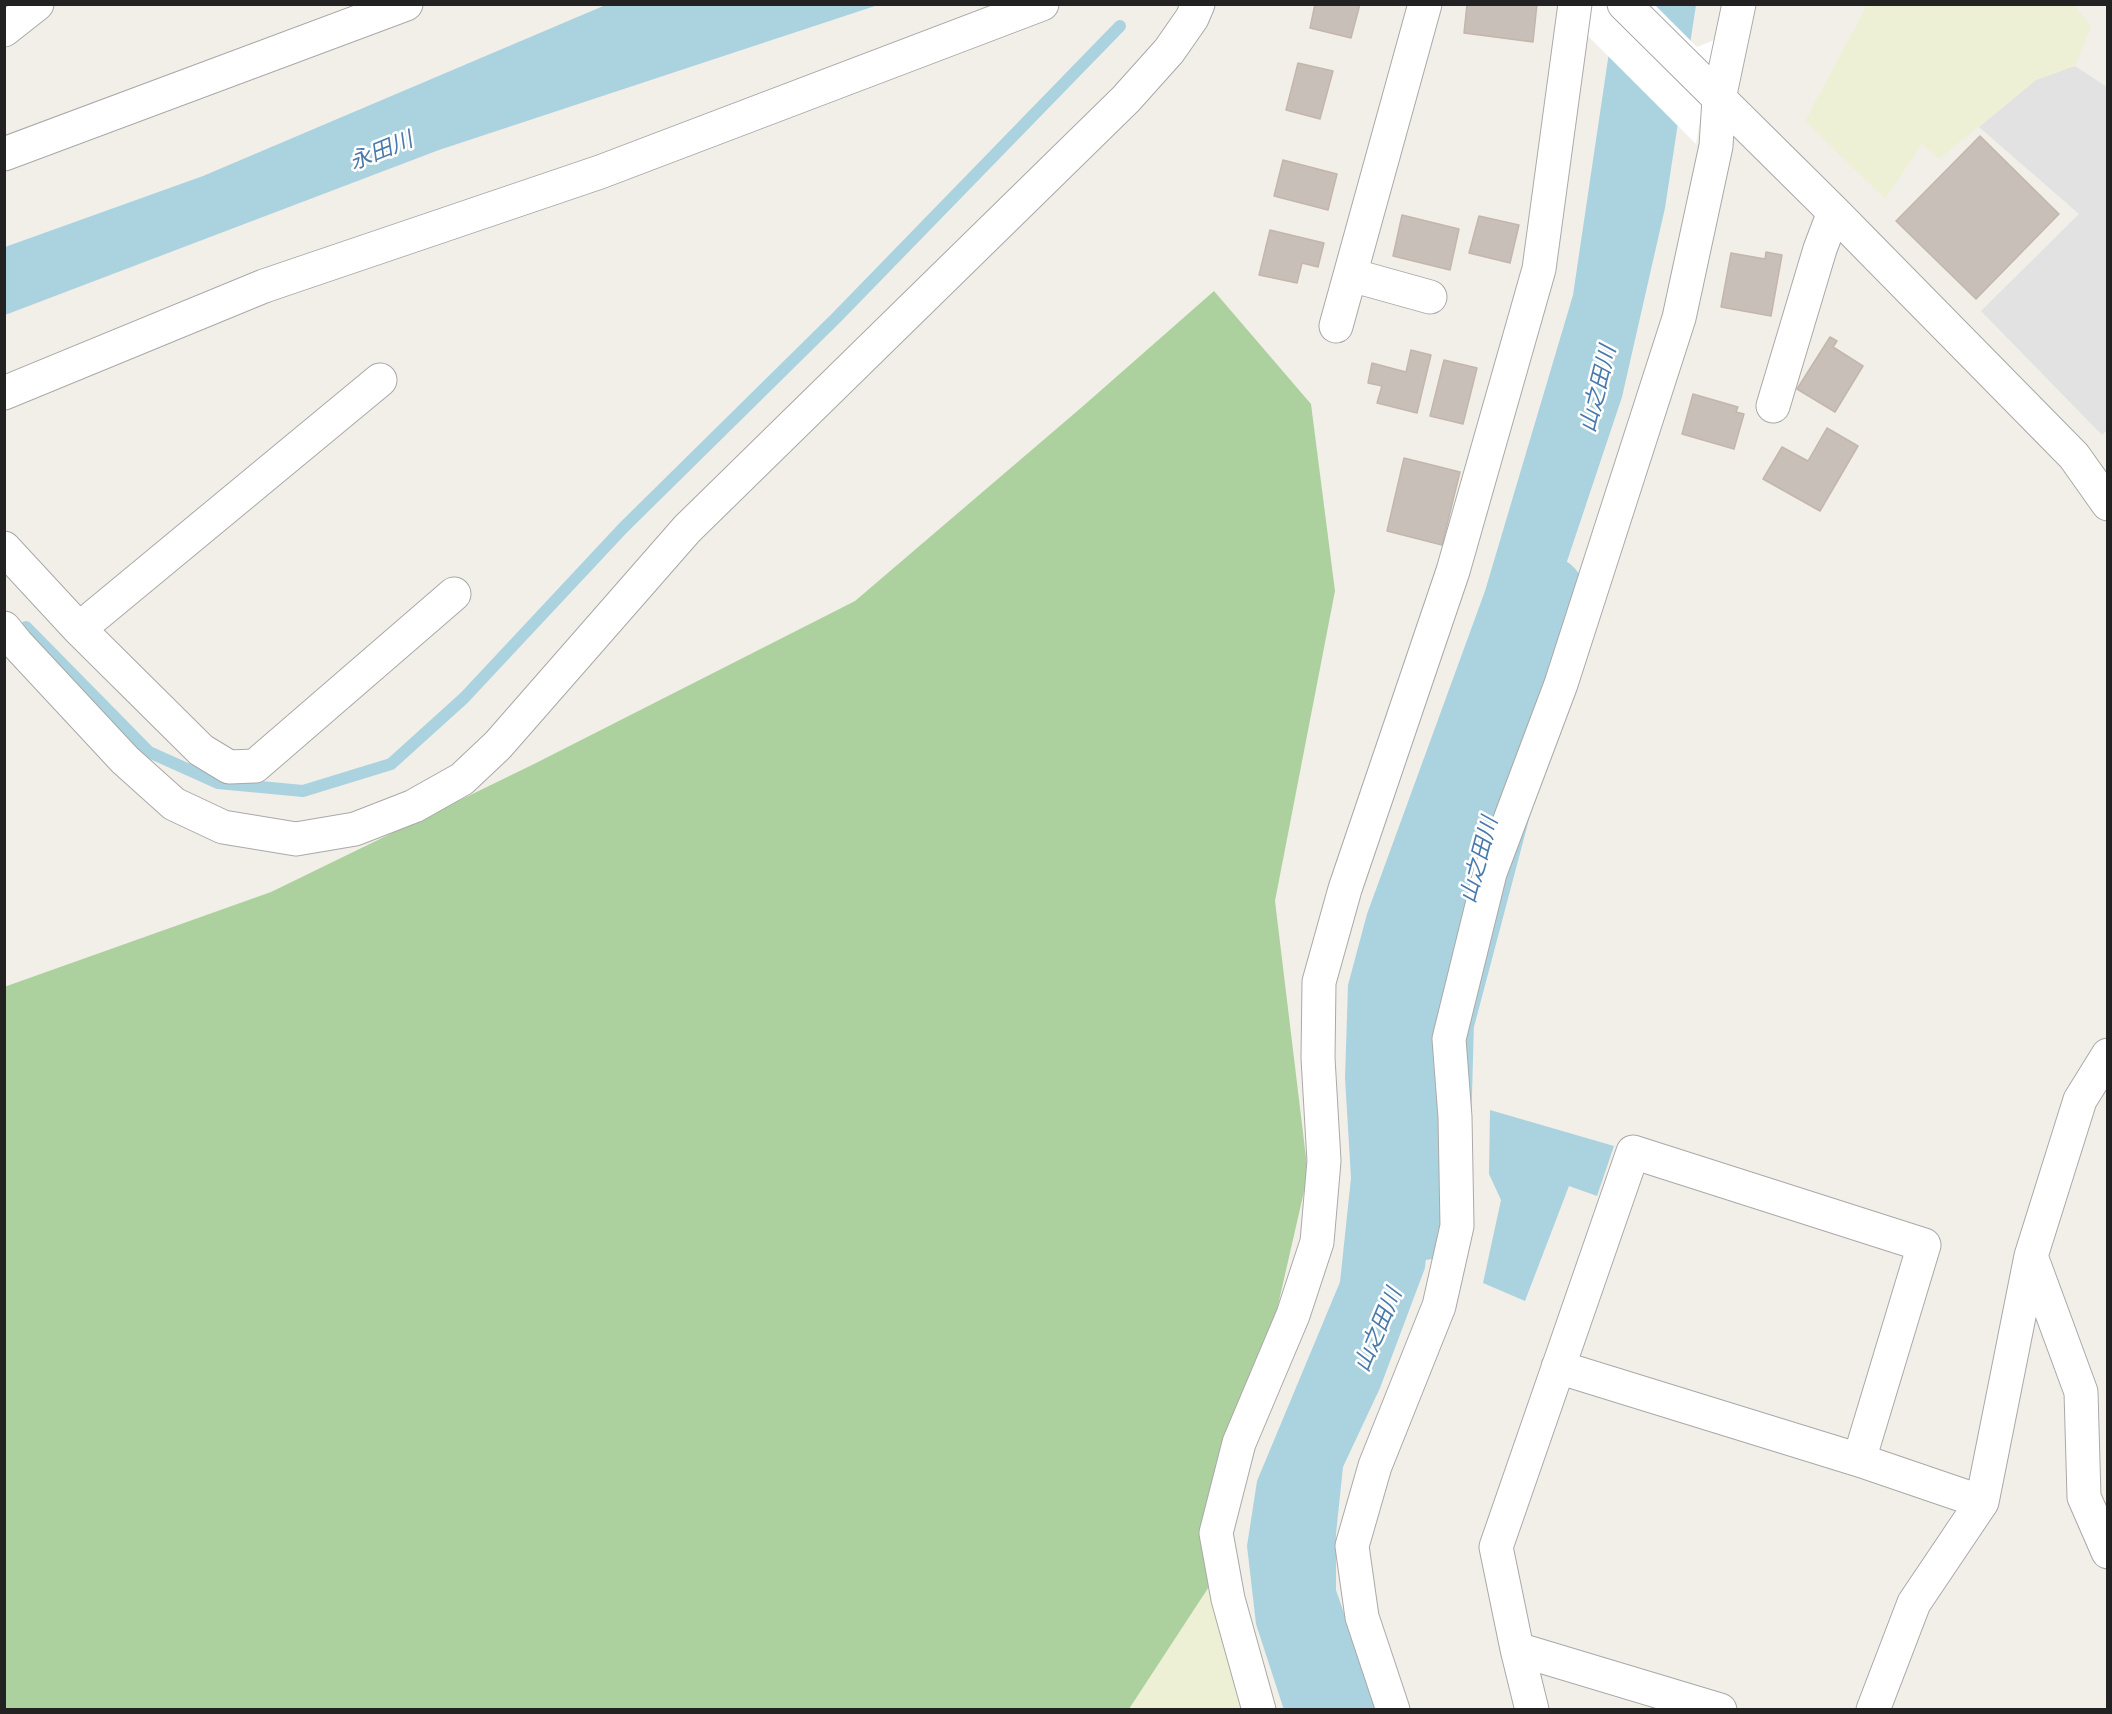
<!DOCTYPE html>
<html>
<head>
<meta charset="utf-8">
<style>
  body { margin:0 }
  #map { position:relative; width:2112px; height:1714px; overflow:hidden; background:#f2efe9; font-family:"Golos Text",sans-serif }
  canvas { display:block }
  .frame { position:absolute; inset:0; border:6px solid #222; pointer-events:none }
</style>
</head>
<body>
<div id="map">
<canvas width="2112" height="1714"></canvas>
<div class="frame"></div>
</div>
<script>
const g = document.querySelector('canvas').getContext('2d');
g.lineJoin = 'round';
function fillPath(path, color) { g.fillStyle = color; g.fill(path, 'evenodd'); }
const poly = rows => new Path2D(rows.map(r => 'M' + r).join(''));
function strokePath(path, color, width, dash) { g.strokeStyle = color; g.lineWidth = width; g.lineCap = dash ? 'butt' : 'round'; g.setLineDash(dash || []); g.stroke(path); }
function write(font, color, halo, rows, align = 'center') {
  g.font = font + ' "Golos Text","Noto Sans JP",sans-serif'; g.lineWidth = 5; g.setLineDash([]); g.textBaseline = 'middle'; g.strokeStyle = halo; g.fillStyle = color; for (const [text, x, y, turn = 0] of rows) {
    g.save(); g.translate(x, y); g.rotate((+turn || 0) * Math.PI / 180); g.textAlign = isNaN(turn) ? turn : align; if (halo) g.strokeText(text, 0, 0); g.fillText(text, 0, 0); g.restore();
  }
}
fillPath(poly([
  [1867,5,2074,5,2091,26,2075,66,2036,80,1939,159,1922,144,1885,199,1805,121],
  [1216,1576,1255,1709,1129,1709]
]), '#eef0d5');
fillPath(poly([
  [1214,291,1311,404,1335,591,1275,901,1308,1174,1216,1576,1129,1709,5,1709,4,987,271,892,534,764,855,601,1082,407]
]), '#add19e');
fillPath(poly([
  [2075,66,2107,87,2108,429,2102,435,1981,311,2079,214,1979,127,2036,80]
]), '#e2e2e2');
fillPath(poly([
  [608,4,878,5,439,150,5,315,5,247,203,176],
  [1616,5,1696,5,1665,208,1622,397,1434,959,1421,1035,1437,1139,1425,1268,1380,1388,1343,1467,1336,1534,1336,1590,1377,1709,1284,1710,1256,1624,1247,1546,1257,1481,1340,1282,1351,1178,1345,1078,1348,985,1367,914,1485,591,1573,295],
  [1490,1110,1614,1146,1597,1196,1569,1186,1525,1301,1483,1283,1501,1200,1489,1174]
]), '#aad3df');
fillPath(poly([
  [1585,5,1655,5,1697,47,1714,40,1696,144,1581,29]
]), '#fff');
strokePath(poly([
  [26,627,149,752,218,783,303,791,391,764,464,698,623,528,837,317,1120,26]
]), '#aad3df', 12);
strokePath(poly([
  [1424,1222,1431,1204,1436,1022,1507,754,1547,594]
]), '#aad3df', 76);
const building = poly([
  [1315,4,1360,4,1351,38,1310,28,1315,4],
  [1467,4,1537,4,1533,42,1464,33,1467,4],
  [1298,63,1333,71,1320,119,1286,110,1298,63],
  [1980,136,2059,214,1976,299,1896,221,1980,136],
  [1283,160,1337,174,1328,210,1274,196,1283,160],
  [1402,215,1459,229,1450,270,1393,256,1402,215],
  [1479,216,1519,225,1510,263,1469,253,1479,216],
  [1270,230,1324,243,1318,267,1302,263,1297,283,1259,275,1270,230],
  [1766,252,1782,255,1771,316,1721,307,1731,253,1765,259,1766,252],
  [1830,337,1837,341,1833,347,1863,366,1835,412,1797,389,1830,337],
  [1411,350,1431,355,1417,413,1377,403,1382,386,1368,383,1372,363,1406,372,1411,350],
  [1444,360,1477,368,1463,424,1430,416,1444,360],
  [1693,394,1738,407,1736,412,1744,414,1734,449,1682,434,1693,394],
  [1827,428,1858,446,1820,511,1763,479,1782,447,1808,461,1827,428],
  [1404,458,1460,472,1442,545,1387,531,1404,458]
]);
fillPath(building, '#c7bfb8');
strokePath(building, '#c4b6ab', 1.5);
const minor = poly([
  [1624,4,1834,212,2074,456,2108,504],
  [4,30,37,4],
  [4,154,406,4],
  [1351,275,1430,297],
  [1336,326,1425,4],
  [4,393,264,286,600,172,1042,4],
  [1773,406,1820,249,1834,212],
  [4,548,79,629,201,750,229,767,255,766,454,594],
  [4,628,17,644,125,760,174,804,223,827,296,839,355,829,414,806,462,779,498,745,687,529,1126,99,1169,51,1192,18,1198,4],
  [79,629,380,380],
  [2031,1256,2081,1392,2084,1497,2108,1552],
  [1558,1367,1859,1460,1982,1502],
  [1517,1649,1720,1710],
  [1259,1710,1228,1599,1216,1533,1239,1443,1293,1315,1317,1242,1324,1161,1318,1058,1319,982,1345,889,1453,571,1539,269,1575,4],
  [1393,1710,1362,1617,1352,1546,1375,1466,1439,1306,1457,1226,1455,1117,1449,1039,1490,873,1561,684,1679,318,1716,146,1719,99,1739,4],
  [1532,1710,1517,1649,1496,1547,1633,1152,1924,1245,1859,1460],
  [1873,1710,1914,1603,1982,1502,2031,1256,2080,1100,2108,1055]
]);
strokePath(minor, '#a9a9a9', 35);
strokePath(minor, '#fff', 33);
write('italic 22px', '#4a7aab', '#fff', [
  ["永田川",381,151,-22],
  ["山之田川",1598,389,-76],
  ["山之田川",1479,860,-75],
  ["山之田川",1378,1330,-67]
]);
</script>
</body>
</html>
